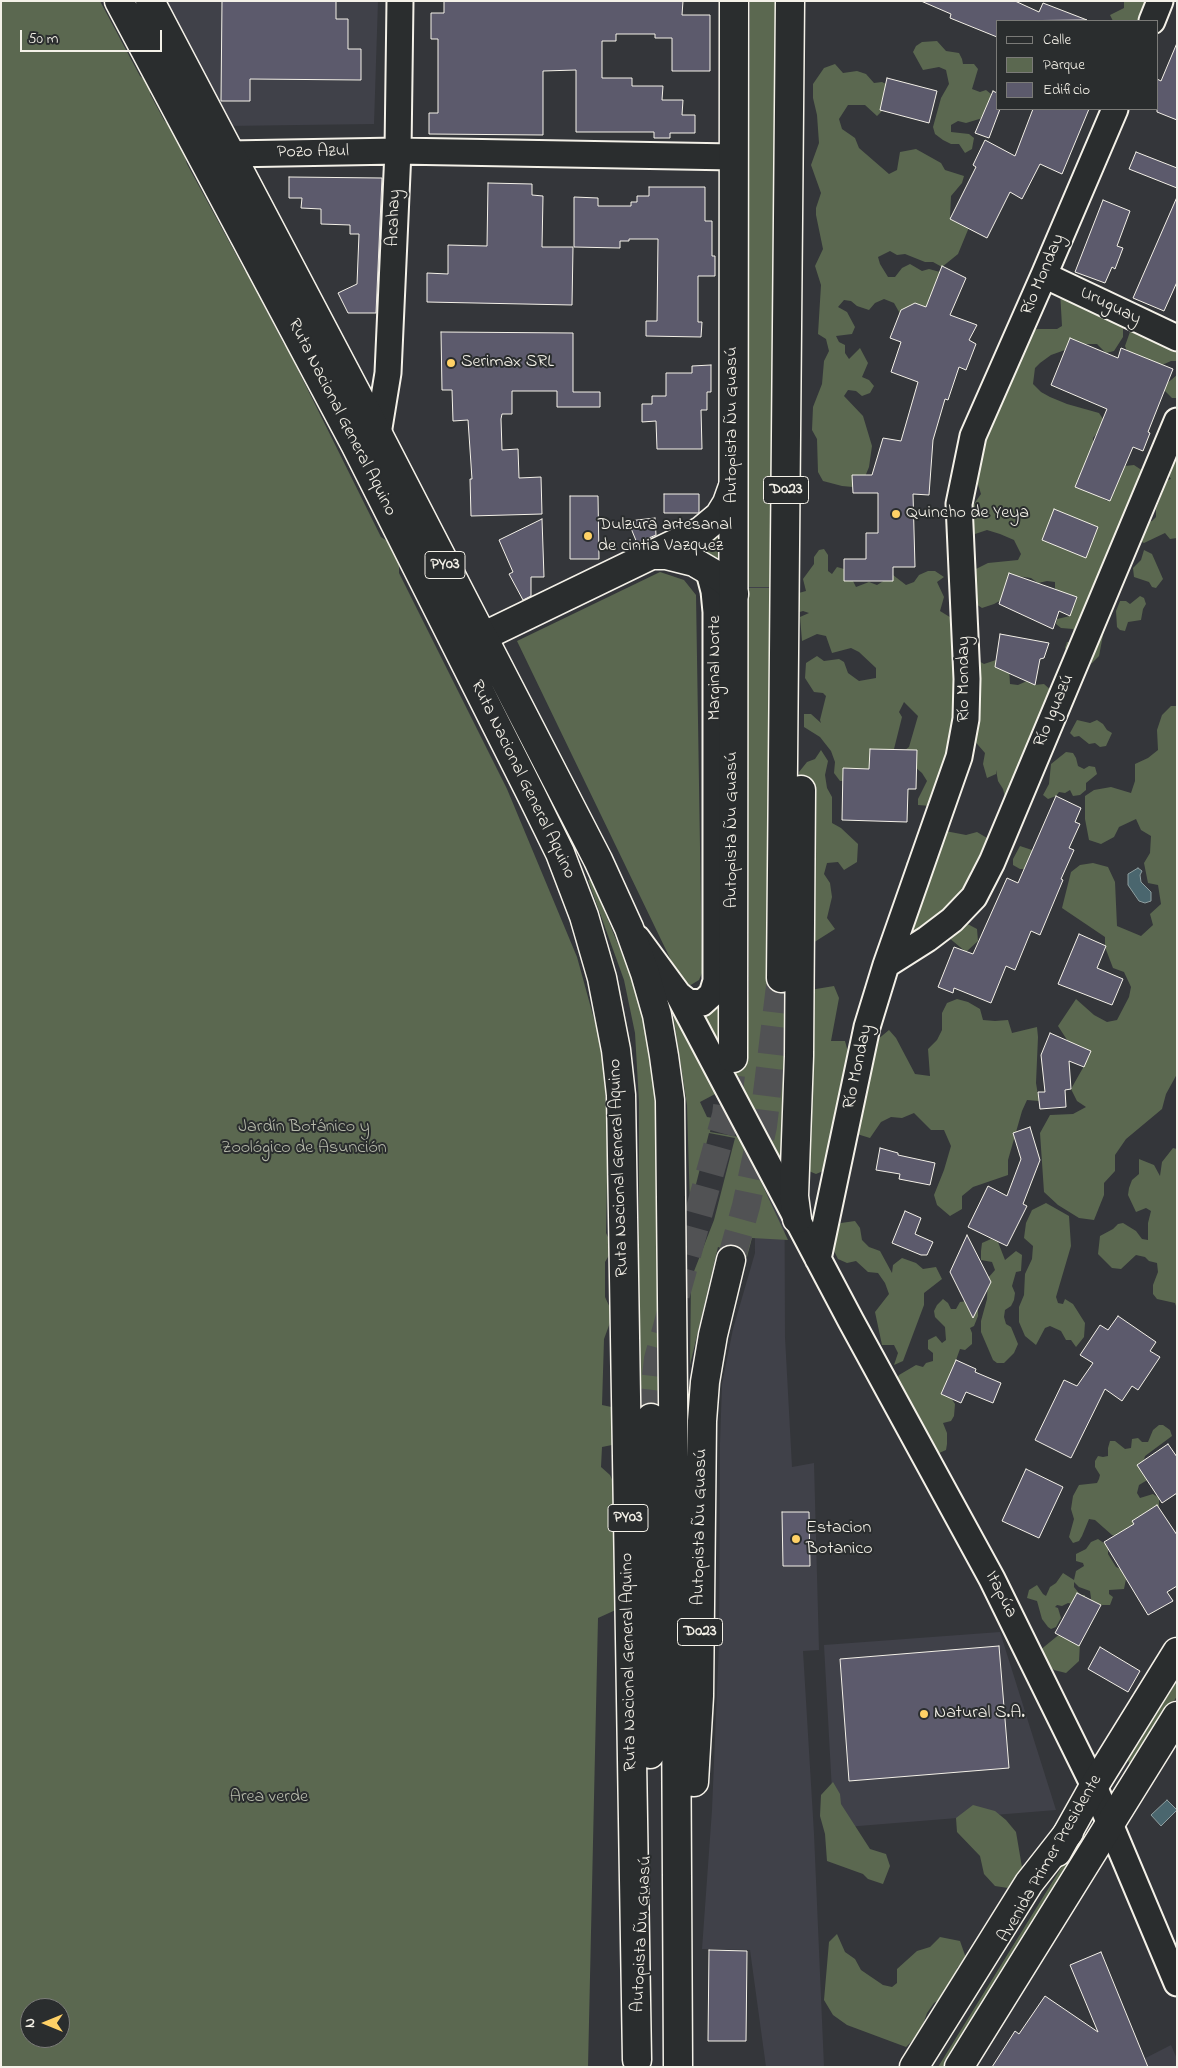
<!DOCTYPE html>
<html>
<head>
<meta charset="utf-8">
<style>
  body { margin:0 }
  #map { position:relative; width:1178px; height:2068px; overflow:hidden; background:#34363a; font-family:"Indie Flower",sans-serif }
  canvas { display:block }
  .frame { position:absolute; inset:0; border:2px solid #f4f1e8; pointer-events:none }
  .legend { position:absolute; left:996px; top:20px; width:162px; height:90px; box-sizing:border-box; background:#2a2d2e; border:1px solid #7b7b78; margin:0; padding:6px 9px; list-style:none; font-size:15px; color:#f4f1e8 }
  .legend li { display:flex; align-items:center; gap:10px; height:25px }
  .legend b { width:25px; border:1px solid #7b7b78 }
  .north { position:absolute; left:20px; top:1998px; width:50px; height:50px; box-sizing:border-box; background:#2a2d2e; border:1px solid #7b7b78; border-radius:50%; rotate:270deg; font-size:14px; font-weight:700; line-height:20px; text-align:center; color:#f4f1e8 }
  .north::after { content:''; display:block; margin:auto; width:18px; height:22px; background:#ffd166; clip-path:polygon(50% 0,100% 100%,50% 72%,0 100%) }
  .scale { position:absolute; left:20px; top:30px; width:142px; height:22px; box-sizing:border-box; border:2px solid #f4f1e8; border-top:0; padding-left:6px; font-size:15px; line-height:18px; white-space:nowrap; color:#f4f1e8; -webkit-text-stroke:4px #2a2d2e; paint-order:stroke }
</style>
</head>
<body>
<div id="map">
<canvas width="1178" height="2068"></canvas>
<div class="frame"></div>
<ul class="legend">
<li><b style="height:6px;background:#2a2d2e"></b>Calle</li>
<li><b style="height:14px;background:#5b6850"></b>Parque</li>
<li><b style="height:14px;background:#5c5a6c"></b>Edificio</li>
</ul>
<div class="north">N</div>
<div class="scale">50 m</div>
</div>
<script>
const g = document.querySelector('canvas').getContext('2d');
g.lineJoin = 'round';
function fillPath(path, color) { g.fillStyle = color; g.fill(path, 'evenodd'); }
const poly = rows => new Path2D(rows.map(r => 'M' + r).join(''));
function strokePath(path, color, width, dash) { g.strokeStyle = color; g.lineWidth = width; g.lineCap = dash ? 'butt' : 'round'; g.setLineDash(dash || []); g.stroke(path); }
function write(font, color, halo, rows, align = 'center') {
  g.font = font + ' "Indie Flower",sans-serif'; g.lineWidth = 4; g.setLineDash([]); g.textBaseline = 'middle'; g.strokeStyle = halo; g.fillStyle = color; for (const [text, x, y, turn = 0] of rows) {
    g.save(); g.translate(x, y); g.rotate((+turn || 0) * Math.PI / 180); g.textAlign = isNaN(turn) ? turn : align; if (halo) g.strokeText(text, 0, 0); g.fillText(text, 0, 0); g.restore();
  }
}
fillPath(poly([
  [160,1,378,1,374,124,225,126],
  [750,1,780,1,785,1337,792,1467,814,1463,819,1650,803,1651,814,1834,824,2067,766,2067,750,1950,702,1949,712,1810,719,1643,720,1443,722,1384,733,1329,755,1253,754,1086,745,474],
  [1000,1632,1056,1810,834,1828,824,1645],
  [1171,2045,1177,2059,1177,2067,1128,2067]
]), '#404149');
fillPath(poly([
  [1,1,100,1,140,76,146,81,150,90,150,94,164,120,179,137,187,164,245,271,249,273,260,289,263,304,284,344,290,351,292,358,381,537,390,543,399,560,399,573,507,789,577,957,602,1048,608,1131,606,1233,610,1241,611,1252,605,1262,605,1297,611,1310,611,1320,604,1339,602,1405,616,1408,617,1444,602,1447,601,1467,610,1475,614,1484,613,1499,617,1503,620,1608,598,1618,588,2067,1,2067],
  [30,2008,60,2008,60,2038,30,2038],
  [750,1,782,1,771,587,747,587],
  [1124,1,1151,1,1145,21,1113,21,1110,15,1124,8],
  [937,41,946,51,959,53,962,59,963,64,974,64,978,69,972,89,980,92,986,90,991,94,995,102,986,117,966,123,958,121,951,125,951,132,969,134,974,138,972,149,965,153,959,144,951,144,943,140,935,134,933,127,941,98,949,84,946,70,939,67,923,70,913,52,916,46,922,42],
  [835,64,843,73,857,71,866,74,874,83,882,82,892,87,882,111,877,116,865,105,848,105,839,119,842,129,855,138,859,148,889,174,897,170,900,152,916,149,941,163,945,170,964,176,962,183,951,196,950,217,972,220,958,254,942,267,933,262,925,262,905,254,897,255,890,251,878,257,880,264,888,277,895,277,902,268,910,264,922,271,929,269,940,272,940,300,903,319,894,303,884,299,875,303,869,310,857,306,851,301,844,300,838,307,847,312,855,327,852,334,836,336,839,342,845,345,845,353,849,359,860,348,868,363,862,377,869,380,874,386,870,393,862,396,856,391,848,390,844,396,863,416,872,446,869,467,862,484,853,487,842,486,823,481,818,472,817,439,812,430,813,407,822,384,824,361,829,351,826,339,818,334,821,285,815,266,823,249,816,215,816,208,821,193,811,165,819,143,817,115,813,98,813,84,824,68],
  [1060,291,1123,319,1123,337,1114,351,1106,353,1097,344,1083,344,1077,341,1065,350,1051,355,1040,363,1035,368,1033,384,1041,392,1050,397,1067,404,1099,413,1103,419,1097,433,1093,438,1094,490,1100,497,1107,501,1125,466,1134,465,1143,471,1104,622,1104,630,1099,656,1092,663,1082,669,1065,648,1067,642,1072,642,1075,635,1073,629,1061,628,1056,624,1057,619,1070,616,1055,588,1055,582,1047,581,1038,583,1031,578,1017,576,1011,595,994,604,982,608,976,604,972,571,988,563,1018,560,1021,554,1014,540,1000,534,987,530,972,535,969,511,981,494,977,481,977,470,983,432,989,431,992,411,1016,337,1037,329,1057,329,1062,326],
  [1165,317,1177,327,1177,361,1171,361,1162,365,1127,351,1125,346,1131,329],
  [1177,375,1177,398,1172,398,1164,390,1165,385],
  [1177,453,1177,538,1170,539,1165,533,1144,543,1140,541,1144,523,1152,521,1156,517,1156,509,1163,491,1160,487,1160,482,1171,479,1166,472],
  [720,524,722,564,684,547],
  [824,549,828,555,828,571,832,574,837,567,844,569,849,573,856,587,869,582,877,585,893,575,906,585,914,582,919,575,928,571,935,571,944,577,937,582,944,597,940,611,953,619,977,660,984,664,996,660,1005,662,1009,668,1010,684,1018,685,1027,681,1035,685,1044,684,1062,700,1006,801,1003,789,998,781,996,770,996,774,987,778,983,764,985,753,965,730,931,806,918,805,918,799,927,781,922,773,908,761,905,750,909,747,918,716,904,702,899,712,902,717,893,753,856,780,840,781,834,773,835,762,831,751,820,737,804,727,804,714,811,714,821,723,820,720,826,696,823,693,814,692,805,678,806,663,817,656,824,661,839,659,844,662,848,673,859,681,876,678,876,668,859,652,851,648,832,653,826,636,817,634,802,641,800,617,809,613,803,611,796,613,795,594,806,591,803,579,814,564,814,557,819,550],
  [1144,550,1152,554,1163,579,1156,588,1152,587,1149,582,1134,577,1133,568,1141,560],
  [660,572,684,580,696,595,702,973,699,980,689,986,681,981,517,641],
  [747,588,771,588,769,987,794,987,786,1183,785,1185,694,1014,705,1013,714,1008,721,997,720,1060,747,1060,749,986],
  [1140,596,1144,598,1146,604,1143,609,1141,620,1128,622,1125,631,1120,630,1117,627,1116,611,1120,601,1126,601,1130,604],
  [1171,706,1177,706,1177,1074,1166,1094,1162,1109,1126,1139,1115,1155,1115,1171,1104,1183,1104,1195,1094,1220,1079,1218,1058,1205,1044,1192,1040,1133,1050,1115,1073,1114,1086,1107,1077,1101,1071,1089,1084,1066,1058,1026,1076,999,1094,1015,1107,1022,1117,1020,1129,997,1131,987,1124,972,1113,968,1105,947,1105,937,1062,908,1071,872,1080,865,1093,863,1108,867,1115,882,1117,926,1141,936,1153,925,1150,914,1161,904,1158,885,1148,883,1144,863,1150,853,1151,836,1141,830,1136,819,1119,827,1114,837,1101,844,1089,840,1085,819,1085,796,1094,790,1111,787,1131,793,1135,781,1135,764,1148,758,1158,750,1157,730,1162,715],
  [1077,720,1090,723,1097,720,1103,724,1107,730,1112,733,1106,746,1100,747,1095,743,1089,744,1079,736,1074,737,1070,733],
  [821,750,828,761,825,775,827,788,832,797,832,823,841,828,858,844,857,862,844,870,838,862,827,863,824,874,830,883,832,897,827,918,835,929,805,948,799,772,807,762,815,759],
  [1066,752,1073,753,1076,758,1078,766,1084,769,1089,766,1095,767,1097,774,1086,783,1086,790,1080,795,1073,796,1070,790,1065,793,1059,792,1056,796,1048,799,1043,795,1049,784,1051,764],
  [940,830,966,835,977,832,987,838,991,850,981,868,971,870,968,882,960,920,977,929,978,941,966,952,936,927,913,933,900,899,906,877,906,863],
  [1020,846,1038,852,1025,869,1020,869,1013,865,1013,859],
  [591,879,639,995,657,1082,663,1417,639,1415,639,1102,635,1033,624,980,588,880],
  [834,986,839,998,831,1041,845,1041,848,1052,860,1054,889,1030,896,1038,915,1074,930,1076,928,1049,937,1040,942,1030,942,1013,947,1003,957,999,968,1002,980,1009,983,1020,995,1021,1008,1020,1012,1033,1037,1027,1038,1037,1036,1083,1039,1101,1027,1100,1022,1111,1008,1160,1008,1175,973,1187,962,1196,962,1209,950,1216,937,1205,934,1195,944,1170,951,1146,944,1130,931,1130,914,1113,902,1118,891,1117,881,1122,870,1138,857,1134,840,1150,828,1169,816,1174,804,1169,804,991],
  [672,1007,717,1093,700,1102,707,1117,713,1118,710,1132,740,1137,788,1240,752,1238,747,1257,718,1247,690,1365,691,1279,714,1220,735,1138,709,1133,690,1208,687,1105],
  [1173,1148,1177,1149,1177,1309,1175,1303,1157,1299,1153,1294,1153,1285,1158,1272,1157,1263,1149,1261,1145,1257,1136,1255,1121,1269,1112,1268,1098,1254,1100,1236,1113,1229,1118,1224,1123,1223,1136,1231,1142,1239,1148,1240,1148,1223,1151,1211,1146,1208,1136,1212,1128,1195,1129,1188,1132,1180,1139,1174,1139,1159,1154,1165,1160,1176,1162,1162],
  [1046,1203,1069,1216,1071,1246,1056,1297,1058,1303,1063,1304,1065,1299,1073,1304,1085,1323,1084,1337,1076,1347,1071,1340,1066,1340,1061,1331,1050,1326,1045,1328,1036,1345,1025,1336,1019,1322,1019,1307,1024,1295,1025,1274,1032,1259,1033,1246,1024,1238,1026,1223,1032,1210],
  [855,1221,860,1228,862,1240,869,1247,880,1251,892,1273,893,1265,902,1258,916,1263,923,1269,936,1267,942,1279,924,1293,924,1305,903,1361,894,1365,898,1353,894,1345,882,1345,875,1312,889,1294,885,1283,878,1273,868,1272,856,1261,847,1263,838,1259,832,1247,834,1229,841,1223],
  [991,1239,998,1242,1005,1260,1016,1251,1022,1255,1021,1271,1016,1272,1012,1286,1015,1293,1014,1300,1011,1306,1005,1310,1004,1317,1006,1324,1011,1327,1018,1344,1014,1353,1004,1363,997,1363,993,1360,981,1332,981,1321,987,1299,988,1278,995,1270,992,1262,981,1260,981,1251,982,1243],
  [943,1299,948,1303,951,1309,956,1309,960,1302,967,1301,978,1310,978,1316,974,1326,970,1328,972,1333,972,1344,965,1350,960,1349,956,1360,951,1398,955,1404,954,1416,951,1421,943,1423,947,1433,947,1444,946,1450,939,1453,934,1448,914,1415,913,1405,908,1398,901,1394,896,1381,899,1375,916,1365,923,1367,926,1363,933,1361,933,1353,928,1349,928,1340,936,1336,942,1343,946,1340,945,1327,935,1317,934,1311,937,1305],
  [1159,1425,1163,1425,1170,1430,1172,1436,1145,1456,1143,1463,1149,1479,1139,1485,1137,1493,1140,1498,1153,1494,1159,1498,1159,1510,1119,1537,1112,1535,1095,1520,1089,1519,1082,1536,1079,1541,1073,1543,1069,1537,1074,1519,1071,1509,1073,1496,1079,1485,1097,1483,1099,1479,1100,1475,1095,1467,1095,1461,1098,1456,1103,1457,1108,1456,1108,1448,1110,1441,1115,1441,1125,1449,1131,1448,1132,1439,1138,1438,1142,1442,1148,1442,1153,1430],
  [1098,1539,1108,1546,1108,1554,1116,1567,1123,1570,1126,1579,1124,1589,1109,1590,1109,1594,1113,1597,1110,1605,1101,1605,1093,1612,1090,1591,1079,1587,1074,1582,1074,1587,1078,1592,1081,1595,1085,1595,1084,1599,1073,1604,1068,1603,1062,1606,1057,1605,1055,1607,1058,1608,1061,1618,1056,1627,1051,1629,1048,1627,1042,1619,1037,1601,1027,1598,1029,1590,1037,1585,1043,1594,1046,1596,1050,1587,1056,1583,1063,1573,1074,1580,1076,1571,1084,1566,1083,1563,1076,1561,1076,1554,1086,1549,1091,1542],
  [1061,1633,1080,1643,1079,1661,1066,1673,1054,1670,1044,1661,1039,1651],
  [1177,1681,1177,1696,1134,1765,1130,1766,1128,1760],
  [833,1782,840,1794,841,1804,870,1849,886,1854,890,1866,883,1884,868,1879,863,1874,827,1861,825,1834,820,1816,821,1795],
  [973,1805,995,1811,1006,1820,1016,1832,1023,1873,1008,1888,995,1886,984,1874,980,1856,957,1832,956,1818],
  [1082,1834,1088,1835,949,2067,938,2067],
  [837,1934,845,1952,855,1959,861,1970,883,1985,892,1987,897,1983,897,1969,917,1951,930,1947,940,1937,960,1941,966,1958,957,1968,954,1991,934,2003,927,2013,920,2033,906,2047,847,2025,833,2015,824,2000,829,1942]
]), '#5b6850');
const water = poly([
  [1138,868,1142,871,1140,875,1141,882,1151,892,1151,901,1145,903,1139,901,1128,885,1128,874,1138,868],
  [1167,1800,1177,1810,1161,1826,1151,1815,1167,1800]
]);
fillPath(water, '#4a666e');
strokePath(water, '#8e9e9f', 1);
const building = poly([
  [222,1,336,1,336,19,348,19,348,49,361,49,361,80,250,79,250,101,221,101,222,1],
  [444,1,683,1,682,15,710,15,710,71,672,71,672,38,655,38,655,34,616,34,616,41,602,41,602,78,632,78,632,86,663,86,662,100,683,100,682,115,695,115,695,133,670,133,670,138,654,138,654,132,576,132,576,70,543,71,543,135,429,134,429,113,438,113,438,39,431,39,431,13,444,13,444,1],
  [921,1,1015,1,1039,12,1043,3,1087,20,997,21,997,37,950,18,951,14,921,1],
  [1177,43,1177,120,1157,112,1157,79,1161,81,1177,43],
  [887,78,937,91,929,123,880,110,887,78],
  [993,91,997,93,997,109,1000,109,989,138,975,133,993,91],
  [1033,109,1089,109,1062,174,1040,164,1022,199,1010,192,987,238,950,219,976,167,973,165,985,140,1015,156,1033,109],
  [1136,152,1177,168,1177,188,1129,169,1136,152],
  [289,177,382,178,376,313,348,313,338,293,357,284,359,234,350,234,350,225,321,224,321,209,301,208,302,198,289,198,289,177],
  [488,183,532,184,532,195,543,196,542,247,573,247,572,305,427,302,427,273,448,274,448,245,487,246,488,183],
  [649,187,705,187,705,221,712,221,712,256,715,256,715,276,698,276,698,322,702,322,701,337,646,336,646,321,657,321,658,239,629,239,629,241,620,241,620,248,574,247,574,197,598,198,598,206,631,206,631,202,637,202,637,196,649,196,649,187],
  [1177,197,1177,282,1164,311,1133,298,1177,197],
  [1103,200,1130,211,1117,246,1123,248,1115,269,1112,267,1105,283,1075,272,1103,200],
  [942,266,966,278,950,315,977,325,969,340,976,344,966,370,959,367,948,400,945,399,933,440,929,495,913,494,915,567,893,567,893,581,844,581,844,559,866,559,866,533,878,533,878,493,853,493,852,475,872,475,883,438,901,441,918,382,891,372,901,342,890,338,901,310,915,303,926,307,942,266],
  [441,332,573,333,573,392,600,392,600,407,557,407,557,391,512,391,512,414,502,414,501,419,502,450,518,449,519,478,541,477,542,514,471,516,470,479,472,479,468,420,453,421,452,390,442,390,441,332],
  [1070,338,1118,358,1121,348,1173,369,1148,432,1150,433,1143,451,1133,447,1110,501,1075,487,1107,409,1051,385,1070,338],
  [711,365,711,392,707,392,707,410,701,410,702,449,657,449,656,421,642,422,642,404,652,404,652,396,666,396,666,373,692,373,692,366,711,365],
  [664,494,699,494,699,513,664,513,664,494],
  [570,496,598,496,599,559,570,559,570,496],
  [1054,509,1098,527,1086,558,1042,540,1054,509],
  [655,518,656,535,637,543,628,521,655,518],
  [542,519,544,577,531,577,531,596,523,600,509,574,513,572,499,540,542,519],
  [1009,573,1077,597,1070,616,1059,611,1053,629,999,604,1009,573],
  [1000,634,1049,643,1044,658,1040,659,1035,685,995,667,1000,634],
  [870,749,917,750,916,789,908,789,907,822,842,820,843,768,869,769,870,749],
  [1056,796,1081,808,1075,822,1080,824,1069,848,1074,850,1061,879,1063,880,1040,935,1031,931,1015,970,1006,966,991,1003,954,988,953,993,938,987,954,947,973,954,1007,878,1018,883,1056,796],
  [1079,934,1106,946,1097,968,1123,979,1112,1005,1058,984,1079,934],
  [1050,1033,1091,1051,1084,1067,1069,1061,1071,1089,1065,1090,1066,1107,1040,1109,1038,1092,1045,1092,1041,1055,1050,1033],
  [1030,1127,1040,1160,1023,1204,1027,1206,1007,1246,968,1227,988,1186,1007,1196,1021,1159,1013,1133,1030,1127],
  [880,1148,898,1153,898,1155,935,1163,930,1185,899,1179,900,1174,876,1170,880,1148],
  [905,1211,921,1218,915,1234,933,1242,927,1255,921,1255,892,1243,905,1211],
  [967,1235,991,1282,973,1318,950,1272,967,1235],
  [1118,1316,1156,1342,1150,1351,1160,1357,1138,1390,1132,1386,1122,1401,1105,1389,1071,1458,1035,1440,1064,1380,1077,1386,1093,1363,1080,1355,1100,1325,1108,1330,1118,1316],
  [956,1360,976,1369,975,1372,1001,1383,993,1403,966,1392,961,1403,941,1394,956,1360],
  [1168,1444,1177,1457,1177,1493,1162,1503,1137,1465,1168,1444],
  [1026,1469,1063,1487,1039,1538,1002,1521,1026,1469],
  [1157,1505,1177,1535,1177,1586,1167,1592,1173,1601,1148,1615,1104,1542,1134,1524,1132,1521,1157,1505],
  [782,1512,809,1512,810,1566,783,1566,782,1512],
  [1077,1593,1101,1605,1079,1646,1055,1633,1077,1593],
  [999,1646,1009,1768,849,1781,840,1659,999,1646],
  [1100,1647,1140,1671,1128,1692,1088,1669,1100,1647],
  [709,1950,747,1951,746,2041,708,2041,709,1950],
  [1101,1952,1148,2067,992,2067,1015,2031,1019,2034,1045,1996,1098,2032,1070,1965,1101,1952]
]);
fillPath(building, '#5c5a6c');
strokePath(building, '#f4f1e8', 1);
strokePath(poly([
  [731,1260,746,1206,763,1126,781,978],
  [651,1418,658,1359,726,1115,731,1075]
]), '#515254', 28, [28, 14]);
const minor = poly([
  [1152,21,1160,1],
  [229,154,398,151,734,157],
  [1044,275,1177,338],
  [378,434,388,373,398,151,400,1],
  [637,938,678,994,851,1321,992,1579,1094,1786,1177,1983],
  [886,965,927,939,952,920,974,897,992,862,1177,421],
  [678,994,688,1002,702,1003,712,994,716,981,716,612,714,591,709,572],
  [818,1259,867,1027,886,965,959,757,966,719,967,679,959,504,973,436,1044,275,1115,109]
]);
const major = poly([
  [651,555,666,555,694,562,723,579,730,585,734,594],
  [482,637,701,531,719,516,727,503,732,489],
  [1057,1852,1094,1786,1177,1652],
  [959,2067,1177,1716]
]);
const highway = poly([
  [119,1,356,446,531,794,560,853,584,916,602,978,616,1050,621,1095,637,2060],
  [150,1,378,434,598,860,629,928,645,973,657,1015,664,1056,670,1100,676,1693,678,2067],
  [781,978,790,1],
  [733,1058,734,1],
  [797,1219,794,1196,799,1056,801,790],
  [650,1754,651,1418],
  [694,1782,699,1696,702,1421,705,1382,713,1335,731,1260],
  [914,2067,1029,1883,1069,1832]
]);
strokePath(minor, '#f4f1e8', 29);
strokePath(major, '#f4f1e8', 31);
strokePath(highway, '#f4f1e8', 31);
strokePath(minor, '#2a2d2e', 25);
strokePath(major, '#2a2d2e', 28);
strokePath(highway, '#2a2d2e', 28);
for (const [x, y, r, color] of [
  [451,363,5,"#ffd166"],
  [896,514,5,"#ffd166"],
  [588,536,5,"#ffd166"],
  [796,1539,5,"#ffd166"],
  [924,1714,5,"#ffd166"]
]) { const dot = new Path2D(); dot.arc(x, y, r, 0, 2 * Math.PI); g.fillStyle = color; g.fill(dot); strokePath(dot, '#2a2d2e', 2); }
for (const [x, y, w] of [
  [786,490,45],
  [445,565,40],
  [628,1518,40],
  [700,1632,45]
]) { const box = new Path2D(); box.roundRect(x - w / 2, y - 13.5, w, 27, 4); g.fillStyle = '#2a2d2e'; g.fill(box); strokePath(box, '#f4f1e8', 1); }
write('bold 16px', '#f4f1e8', null, [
  ["D023",786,490],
  ["PY03",445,565],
  ["PY03",628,1518],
  ["D023",700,1632]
]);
write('18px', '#f4f1e8', '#2a2d2e', [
  ["Pozo Azul",313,153,-1],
  ["Acahay",395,218,-88],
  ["Río Monday",1044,275,-67],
  ["Uruguay",1110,307,26],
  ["Ruta Nacional General Aquino",341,418,63],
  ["Autopista Ñu Guasú",733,425,-90],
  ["Marginal Norte",716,668,-90],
  ["Río Monday",965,679,-90],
  ["Río Iguazú",1055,711,-67],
  ["Ruta Nacional General Aquino",522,780,64],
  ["Autopista Ñu Guasú",733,830,-90],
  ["Río Monday",859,1067,-78],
  ["Ruta Nacional General Aquino",620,1168,-92],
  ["Autopista Ñu Guasú",701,1527,-89],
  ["Itapúa",1000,1595,63],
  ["Ruta Nacional General Aquino",630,1662,-91],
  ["Avenida Primer Presidente",1051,1859,-60],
  ["Autopista Ñu Guasú",643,1934,-87]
]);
write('18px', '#f4f1e8', '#2a2d2e', [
  ["Serimax SRL",461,363],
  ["Quincho de Yeya",906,514],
  ["Dulzura artesanal",598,526],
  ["de cintia Vazquez",598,547],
  ["Estacion",806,1529],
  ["Botanico",806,1550],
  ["Natural S.A.",934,1714]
], 'left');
write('18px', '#b7baab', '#2a2d2e', [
  ["Jardín Botánico y",304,1128],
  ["Zoológico de Asunción",304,1149],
  ["Area verde",269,1798]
]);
</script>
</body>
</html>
